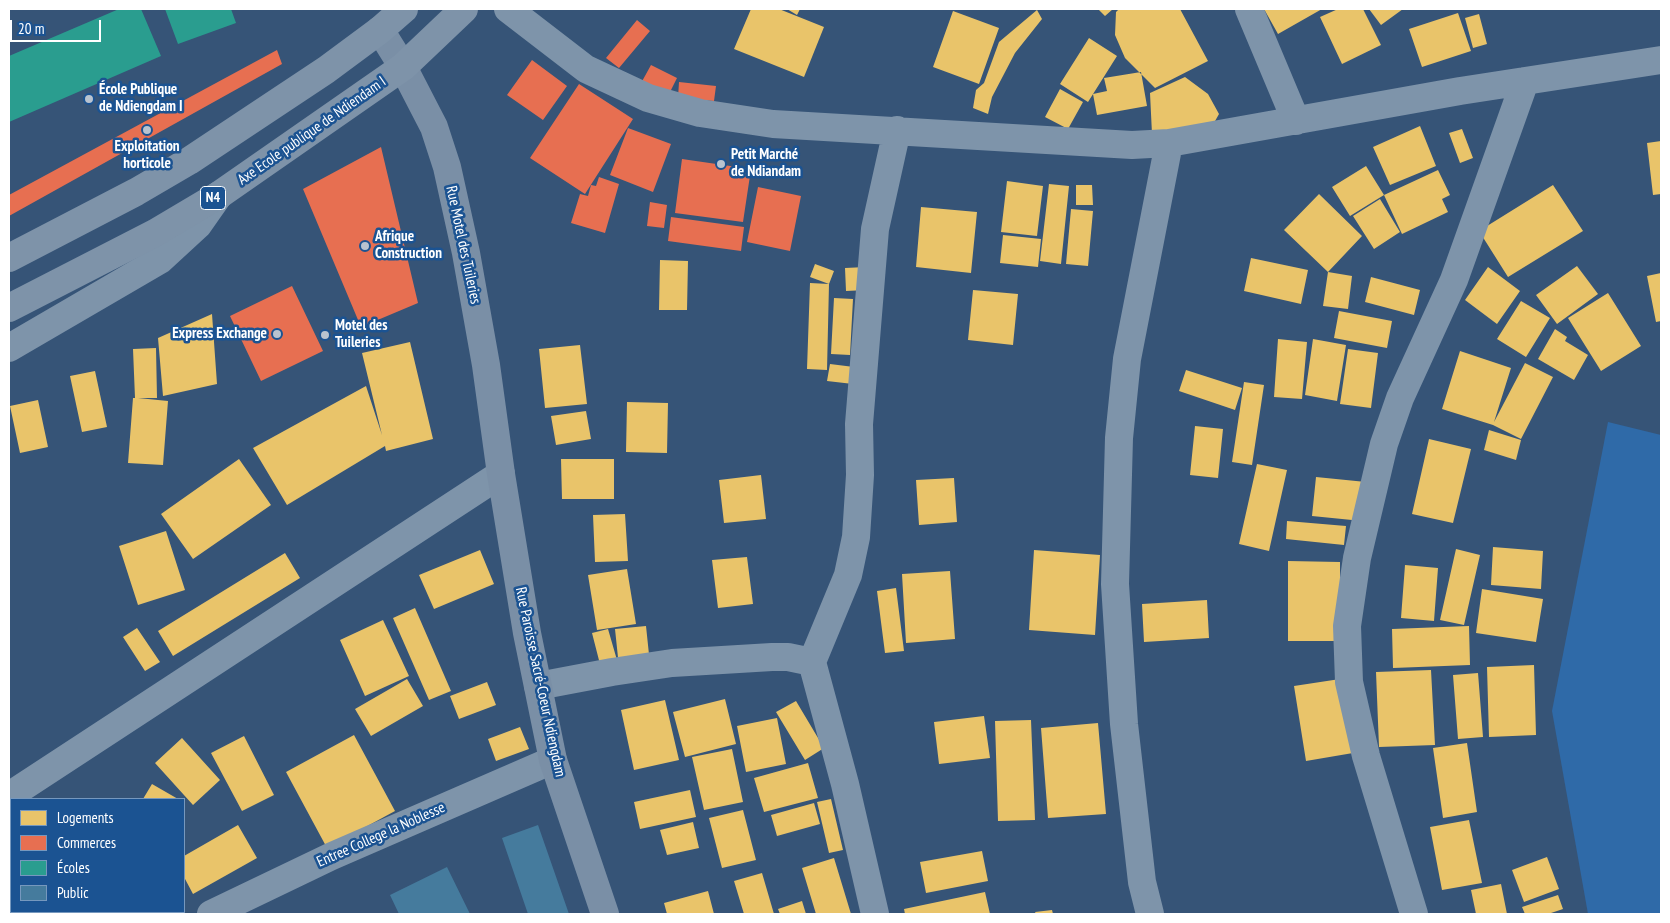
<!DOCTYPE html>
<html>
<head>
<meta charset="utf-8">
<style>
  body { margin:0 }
  #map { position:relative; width:1670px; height:923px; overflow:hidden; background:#365477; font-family:"PT Sans Narrow",sans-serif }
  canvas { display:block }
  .frame { position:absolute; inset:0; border:10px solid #fff; pointer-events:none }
  .legend { position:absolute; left:10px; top:798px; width:175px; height:115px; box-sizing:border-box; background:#1b5392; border:1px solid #7698be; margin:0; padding:6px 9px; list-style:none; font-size:15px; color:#fff }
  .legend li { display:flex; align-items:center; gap:10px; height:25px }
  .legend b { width:25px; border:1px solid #7698be }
  .scale { position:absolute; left:10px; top:20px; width:91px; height:22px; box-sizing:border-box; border:2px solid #fff; border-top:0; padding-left:6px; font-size:15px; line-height:18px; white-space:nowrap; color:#fff; -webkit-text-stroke:4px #1b5392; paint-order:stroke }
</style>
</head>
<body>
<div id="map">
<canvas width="1670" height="923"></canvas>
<div class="frame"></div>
<ul class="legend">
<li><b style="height:14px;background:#e9c46a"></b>Logements</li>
<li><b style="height:14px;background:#e76f51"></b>Commerces</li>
<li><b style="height:14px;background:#2a9d8f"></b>Écoles</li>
<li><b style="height:14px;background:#457b9d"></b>Public</li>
</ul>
<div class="scale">20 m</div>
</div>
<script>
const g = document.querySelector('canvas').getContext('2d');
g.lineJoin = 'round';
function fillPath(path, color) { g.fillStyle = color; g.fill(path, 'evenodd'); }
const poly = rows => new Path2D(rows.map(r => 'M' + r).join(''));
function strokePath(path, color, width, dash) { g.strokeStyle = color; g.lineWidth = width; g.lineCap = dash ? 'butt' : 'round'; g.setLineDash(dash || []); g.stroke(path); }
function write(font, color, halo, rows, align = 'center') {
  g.font = font + ' "PT Sans Narrow",sans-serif'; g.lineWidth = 5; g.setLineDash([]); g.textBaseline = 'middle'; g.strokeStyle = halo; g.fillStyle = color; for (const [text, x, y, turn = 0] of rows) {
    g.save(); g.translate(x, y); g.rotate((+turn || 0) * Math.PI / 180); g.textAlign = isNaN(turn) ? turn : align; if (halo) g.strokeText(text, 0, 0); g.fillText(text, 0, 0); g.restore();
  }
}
fillPath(poly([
  [1608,422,1661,435,1661,914,1588,914,1552,711]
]), '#2f6aa8');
fillPath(poly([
  [751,9,779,9,824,27,804,77,734,49],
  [787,9,800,9,797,15],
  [1098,9,1113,9,1105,16],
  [1119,9,1180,9,1208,61,1155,88,1125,58,1115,35,1116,12],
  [1264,9,1322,9,1278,34],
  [1338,9,1363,9,1381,45,1342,64,1320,17],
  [1369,9,1403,9,1381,25],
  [1037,10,1042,19,1015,53,992,97,988,114,973,108,976,90,984,83,999,42],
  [953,11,999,28,979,84,933,67],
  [1458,13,1471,51,1422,67,1409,29],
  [1479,14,1487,44,1473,48,1465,18],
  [1089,38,1117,56,1088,102,1060,84],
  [1141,72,1147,106,1097,115,1093,94,1107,91,1104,78],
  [1185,77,1208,94,1219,114,1210,130,1152,134,1150,93],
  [1060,89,1083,102,1068,129,1045,117],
  [1420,126,1436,166,1390,185,1373,147],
  [1462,129,1473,158,1460,163,1449,133],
  [1661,141,1661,194,1653,195,1647,143],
  [1366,166,1384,195,1350,216,1332,187],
  [1438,170,1450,195,1442,199,1448,212,1402,234,1384,195],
  [1007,181,1043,186,1037,236,1001,232],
  [1049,184,1069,186,1061,264,1040,261],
  [1076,185,1092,185,1093,205,1076,205],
  [1553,185,1583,231,1508,277,1479,231],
  [1319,194,1362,236,1328,272,1284,230],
  [1380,199,1400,232,1374,249,1353,216],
  [921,207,977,212,971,273,916,267],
  [1071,209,1093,211,1088,266,1066,264],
  [1003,235,1041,239,1038,267,1000,263],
  [1251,258,1308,270,1301,304,1244,291],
  [660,260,688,261,687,310,659,310],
  [815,264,834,271,829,284,810,277],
  [1577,266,1598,294,1557,324,1536,295],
  [866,267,867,290,846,291,845,268],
  [1488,267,1520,291,1497,324,1465,300],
  [1328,272,1352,276,1348,309,1323,306],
  [1661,273,1661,321,1656,322,1647,276],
  [1371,277,1420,290,1414,315,1365,302],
  [810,283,829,284,827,370,807,369],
  [973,290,1018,294,1013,345,968,340],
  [1608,293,1641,346,1601,371,1568,318],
  [834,298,853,299,850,355,831,354],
  [1521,301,1550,318,1526,357,1497,339],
  [1339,311,1392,321,1387,348,1334,338],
  [212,314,217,384,163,396,158,338],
  [1555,329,1567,337,1565,341,1588,355,1574,380,1538,359],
  [1278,339,1307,342,1302,399,1274,397],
  [1313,339,1346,345,1337,401,1305,395],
  [410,342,433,439,386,451,385,446,287,505,253,448,366,386,382,435,362,353],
  [580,345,587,404,545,408,539,349],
  [156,348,157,398,138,398,168,401,163,465,128,463,133,398,135,398,133,349],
  [1348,349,1378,353,1371,408,1340,404],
  [1460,351,1511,368,1494,422,1525,363,1553,377,1521,439,1493,425,1442,409],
  [830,364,854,367,853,384,827,381],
  [1186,370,1242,388,1235,410,1179,391],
  [95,371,107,427,82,432,70,376],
  [1244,382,1264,385,1252,465,1232,462],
  [38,400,48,447,20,453,10,406],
  [627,402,668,403,667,453,626,452],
  [586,411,591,439,556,445,551,416],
  [1195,426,1223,429,1218,478,1190,475],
  [1489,430,1521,440,1516,460,1484,450],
  [1429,439,1471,449,1453,523,1412,514],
  [239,459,271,505,193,559,161,514],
  [561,459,614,459,614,499,562,499],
  [1257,464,1287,470,1269,551,1239,544],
  [761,475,766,519,724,523,719,480],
  [1316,477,1366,482,1362,521,1312,516],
  [954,478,957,522,919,525,916,480],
  [625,514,628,561,595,562,593,515],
  [1287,521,1346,526,1344,545,1286,539],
  [166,531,185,590,138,605,119,546],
  [1493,547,1543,551,1541,589,1491,585],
  [1456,549,1480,555,1464,625,1440,620],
  [480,550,494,584,434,609,419,575],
  [1034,550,1100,555,1095,635,1029,630],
  [285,553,300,578,173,656,158,631],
  [747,557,753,604,718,608,712,560],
  [1288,561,1340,562,1340,641,1288,641],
  [1405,565,1438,568,1434,621,1401,618],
  [627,569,636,624,597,630,588,575],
  [950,571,955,639,906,643,902,574],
  [896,588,904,651,885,653,877,591],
  [1482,589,1543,599,1536,642,1476,633],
  [1207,600,1209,638,1144,642,1142,604],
  [415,608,451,691,429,700,393,618],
  [383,620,409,676,365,696,340,640],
  [646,626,650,664,619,667,615,629],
  [1469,626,1470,665,1393,668,1392,629],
  [137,628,160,662,145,671,123,637],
  [608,629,619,667,602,672,592,633],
  [1534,665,1536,735,1489,737,1487,667],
  [1431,670,1435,745,1379,747,1376,672],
  [1478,673,1483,737,1458,739,1453,675],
  [407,679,423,706,371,736,355,709],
  [1340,679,1353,753,1306,761,1294,686],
  [487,682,496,705,459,719,450,696],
  [725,699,736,744,685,757,673,712],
  [665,700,679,760,634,770,621,710],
  [796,701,824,748,805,760,776,712],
  [984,716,990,758,939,764,934,722],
  [777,718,786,764,746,772,737,726],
  [1031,720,1035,820,998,821,995,721],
  [1098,723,1106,814,1048,818,1041,728],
  [520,727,529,749,496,761,488,739],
  [354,735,395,811,327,848,286,772],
  [244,736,274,795,242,811,211,753],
  [182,738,220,780,193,805,155,763],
  [1467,743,1477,812,1443,818,1433,748],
  [732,749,743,802,704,810,692,757],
  [808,763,818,798,764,812,754,778],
  [152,784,178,799,143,799],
  [690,790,696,817,640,829,634,802],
  [831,799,843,850,829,853,817,802],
  [814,803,820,824,777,836,771,815],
  [743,810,756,860,722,868,709,818],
  [1469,820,1482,883,1442,890,1430,827],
  [693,822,699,848,667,855,660,830],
  [238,825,257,858,193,894,184,877,184,856],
  [982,851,988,881,926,893,920,862],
  [1547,857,1559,889,1524,902,1512,870],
  [834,858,851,914,816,914,802,868],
  [762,873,774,914,744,914,734,881],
  [1501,884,1507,914,1476,914,1471,890],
  [708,891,714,914,667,914,664,903],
  [985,892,990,914,905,914,904,909],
  [1558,895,1563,909,1548,914,1525,914,1522,907],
  [802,901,806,914,780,914,778,909],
  [1052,910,1053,914,1036,914,1035,912]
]), '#e9c46a');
fillPath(poly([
  [637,20,650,31,619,68,606,58],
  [277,50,282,64,9,216,9,195],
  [532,60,567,86,543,120,507,95],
  [651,65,677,78,667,98,640,85],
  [679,82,716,86,714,101,678,98],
  [579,84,633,119,585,194,530,158],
  [628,128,671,144,653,192,610,175],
  [381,147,418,303,361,327,303,189],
  [682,159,751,169,743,222,675,213],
  [599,177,619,184,605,233,571,223,580,194,588,196,591,185,596,186],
  [758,187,801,196,790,251,747,242],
  [650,202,667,205,664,228,647,226],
  [671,217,744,227,741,251,668,241],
  [292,286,323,351,261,381,230,316]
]), '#e76f51');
fillPath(poly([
  [119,9,141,9,161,56,9,122,9,56],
  [165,9,231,9,236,23,178,44]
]), '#2a9d8f');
fillPath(poly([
  [538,825,569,914,528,914,502,838],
  [447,867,470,914,399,914,390,895]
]), '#457b9d');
strokePath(poly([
  [508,9,586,69,648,98,700,113,773,124,1132,145,1169,143,1460,91,1661,60],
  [1249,9,1296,121],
  [9,348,160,260,198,225,219,195],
  [538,686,612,672,672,663,772,657,788,657,812,662],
  [9,796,501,474],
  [211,914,332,856,553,760],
  [875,914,845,784,812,662,848,575,856,537,860,475,859,424,875,229,897,130],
  [1150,914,1142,882,1124,724,1115,584,1119,438,1127,359,1169,143],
  [1414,914,1366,756,1349,682,1347,626,1357,558,1384,444,1400,398,1454,280,1525,81]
]), '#7e94aa', 28);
strokePath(poly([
  [380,30,403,67,434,127,447,167,466,253,486,365,501,474,527,633,553,760,605,914]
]), '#7a8fa6', 28);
strokePath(poly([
  [9,258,136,192,189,161,326,70,380,30,404,9],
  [9,308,155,233,219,195,403,67,464,9]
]), '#7e93a9', 28);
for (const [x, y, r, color] of [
  [89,99,5,"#b9c3cf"],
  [147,130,5,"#b9c3cf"],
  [721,164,5,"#b9c3cf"],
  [365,246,5,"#b9c3cf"],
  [277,334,5,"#b9c3cf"],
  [325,335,5,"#b9c3cf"]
]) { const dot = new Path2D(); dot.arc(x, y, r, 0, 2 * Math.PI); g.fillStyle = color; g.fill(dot); strokePath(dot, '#1b5392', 2); }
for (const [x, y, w] of [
  [213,198,25]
]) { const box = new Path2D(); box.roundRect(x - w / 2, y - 11.5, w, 23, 4); g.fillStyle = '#1b5392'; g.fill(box); strokePath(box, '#fff', 1); }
write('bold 14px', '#fff', null, [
  ["N4",213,198]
]);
write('bold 15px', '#fff', '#1b5392', [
  ["École Publique",99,90],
  ["de Ndiengdam I",99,107],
  ["Exploitation",147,147,"center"],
  ["horticole",147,164,"center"],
  ["Petit Marché",731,155],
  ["de Ndiandam",731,172],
  ["Afrique",375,237],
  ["Construction",375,254],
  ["Motel des",335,326],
  ["Tuileries",335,343],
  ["Express Exchange",267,334,"right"]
], 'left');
write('15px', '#fff', '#1b5392', [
  ["Axe Ecole publique de Ndiendam I",312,131,-35],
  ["Rue Motel des Tuileries",463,245,78],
  ["Rue Paroisse Sacré-Coeur Ndiengdam",540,682,78],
  ["Entree College la Noblesse",381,835,-24]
]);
</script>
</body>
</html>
